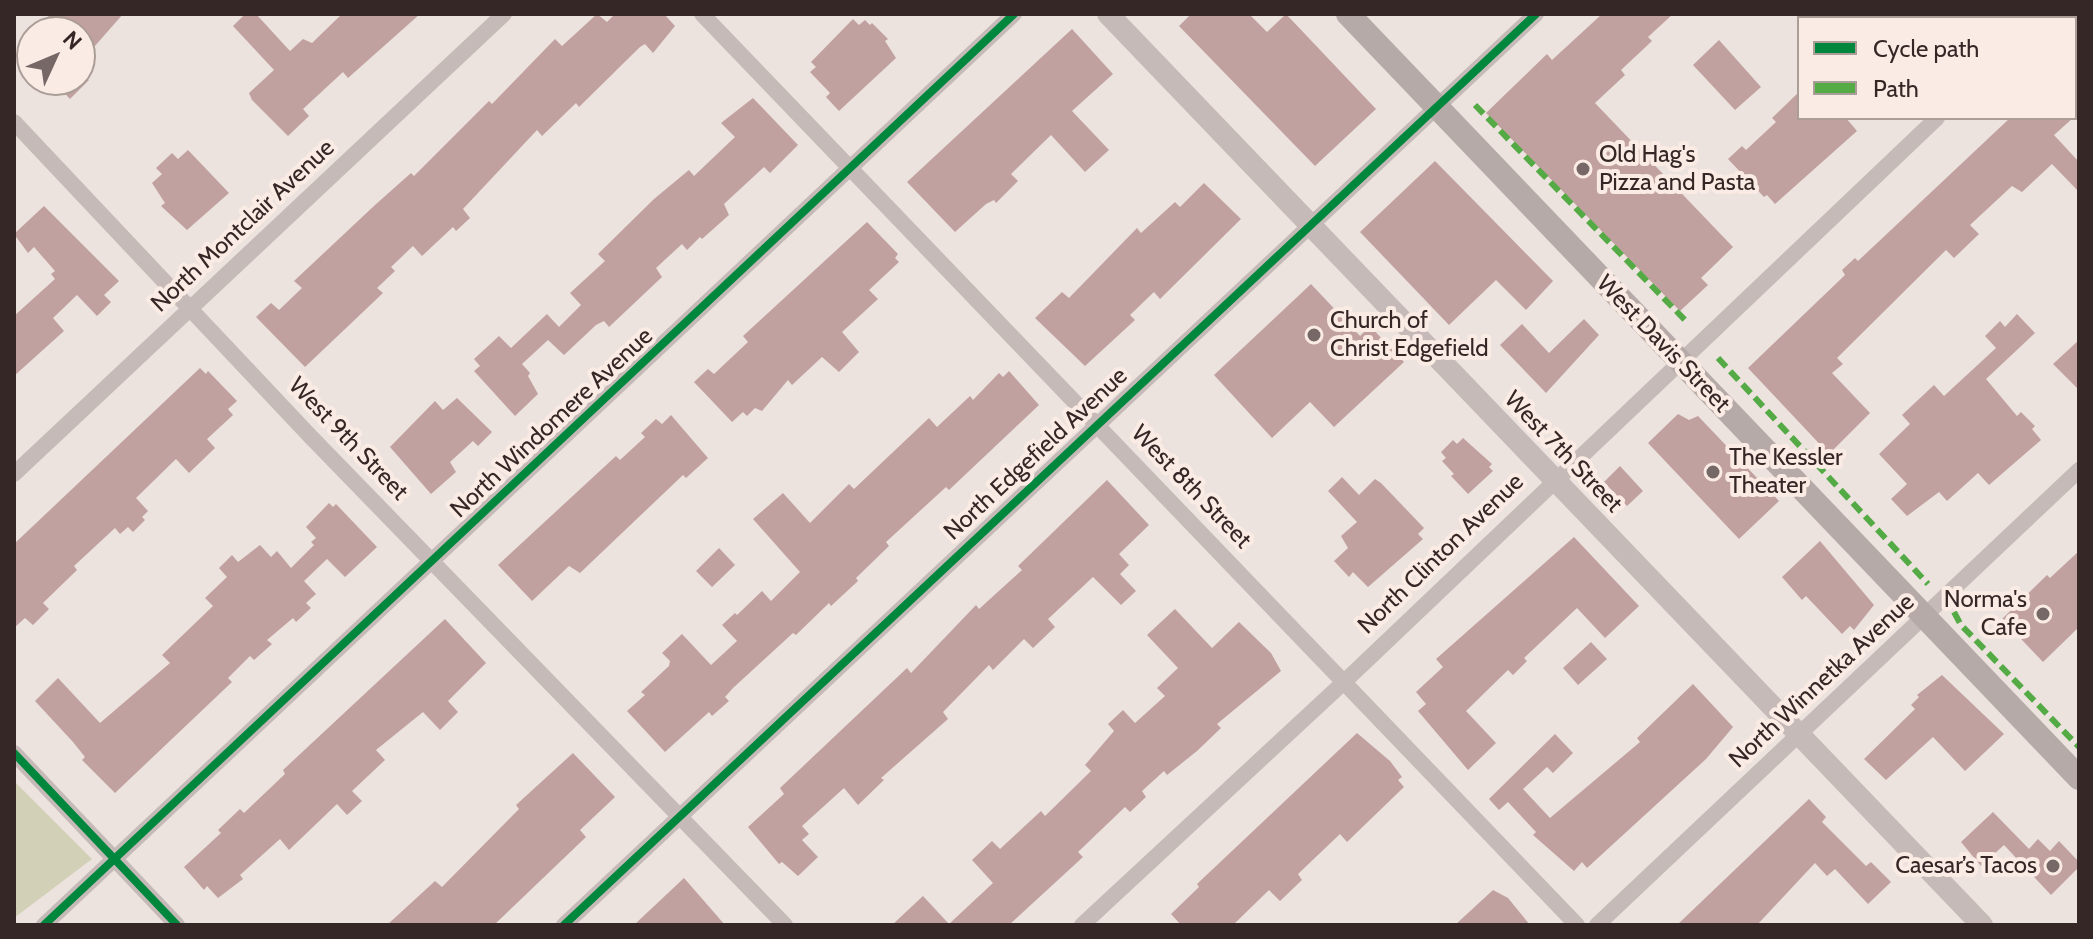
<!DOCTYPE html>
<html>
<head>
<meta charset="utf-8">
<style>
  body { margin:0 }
  #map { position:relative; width:2093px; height:939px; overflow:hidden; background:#ece2de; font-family:Cabin,sans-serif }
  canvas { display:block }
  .frame { position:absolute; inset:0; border:16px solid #352726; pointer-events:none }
  .legend { position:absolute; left:1797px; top:16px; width:280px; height:104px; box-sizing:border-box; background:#faebe4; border:2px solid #ab9d98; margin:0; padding:10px 14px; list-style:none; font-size:24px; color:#352726 }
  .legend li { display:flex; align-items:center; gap:16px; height:40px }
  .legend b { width:40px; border:2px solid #ab9d98 }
  .north { position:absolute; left:16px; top:16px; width:80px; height:80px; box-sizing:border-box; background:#faebe4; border:2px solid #ab9d98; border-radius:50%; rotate:46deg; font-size:22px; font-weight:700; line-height:32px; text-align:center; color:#352726 }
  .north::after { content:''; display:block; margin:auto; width:28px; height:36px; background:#756866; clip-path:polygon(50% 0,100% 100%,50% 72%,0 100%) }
</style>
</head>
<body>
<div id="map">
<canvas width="2093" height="939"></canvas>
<div class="frame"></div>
<ul class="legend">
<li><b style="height:10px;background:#00873e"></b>Cycle path</li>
<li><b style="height:10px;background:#54aa44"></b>Path</li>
</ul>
<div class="north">N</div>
</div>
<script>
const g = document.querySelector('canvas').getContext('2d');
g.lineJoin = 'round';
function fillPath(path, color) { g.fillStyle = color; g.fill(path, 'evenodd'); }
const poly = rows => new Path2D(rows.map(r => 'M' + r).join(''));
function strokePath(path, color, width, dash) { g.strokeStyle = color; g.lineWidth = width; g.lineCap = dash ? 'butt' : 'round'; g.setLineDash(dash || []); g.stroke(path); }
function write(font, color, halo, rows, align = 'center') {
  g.font = font + ' Cabin,sans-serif'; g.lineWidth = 8; g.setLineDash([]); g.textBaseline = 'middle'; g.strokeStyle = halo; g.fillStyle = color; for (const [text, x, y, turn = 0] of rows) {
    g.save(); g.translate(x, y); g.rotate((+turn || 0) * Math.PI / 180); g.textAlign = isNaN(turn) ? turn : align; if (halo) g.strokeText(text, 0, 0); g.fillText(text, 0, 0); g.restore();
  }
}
fillPath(poly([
  [14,781,92,859,14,918]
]), '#d2d0b7');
fillPath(poly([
  [51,14,123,14,80,63,80,32,32,32],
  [245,14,256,14,290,51,303,39,312,43,342,14,420,14,348,78,343,72,303,109,309,116,288,136,252,100,249,93,274,70,233,26],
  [597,14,607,22,615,14,664,14,675,26,653,53,645,44,640,47,579,107,576,103,542,136,537,130,463,209,470,218,456,231,453,227,422,256,413,246,391,267,395,271,377,288,383,293,305,367,256,317,271,303,279,310,302,288,294,281,375,205,411,173,414,176,489,101,492,104,555,39,562,46],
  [1191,14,1249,14,1267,32,1286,14,1376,109,1315,166,1179,26],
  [1602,14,1673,14,1648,37,1652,41,1621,70,1625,75,1595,103,1733,247,1701,278,1708,285,1680,311,1486,113,1547,54,1552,60],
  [853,19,859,25,865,20,870,25,872,23,888,39,885,41,896,58,839,111,826,97,830,93,810,72,816,67,811,62],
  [1072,29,1113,74,1072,111,1109,150,1085,172,1051,135,1011,174,1018,181,996,203,994,200,986,204,955,232,907,182],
  [1719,40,1761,87,1735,110,1693,65],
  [52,80,89,80,70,99],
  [1799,92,1799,118,1846,118,1857,131,1775,204,1767,195,1764,197,1728,159,1742,146,1746,150,1776,122,1772,118],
  [753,98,798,145,770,173,764,167,724,204,729,215,702,239,700,237,687,250,682,244,656,268,662,277,609,327,604,321,596,325,564,355,548,340,522,364,530,373,528,376,538,394,515,416,474,371,480,366,474,359,499,336,511,348,547,314,559,327,581,305,570,293,605,261,598,254,654,199,689,170,694,176,735,137,721,123],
  [2010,118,2073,118,2054,135,2079,162,2079,192,2052,164,2022,192,2012,186,1970,225,1979,234,1954,258,1946,250,1837,358,1843,364,1832,373,1870,413,1829,454,1748,368,1845,275,1842,270,1855,258,1858,261],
  [188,150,229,193,187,230,161,206,165,203,152,183,162,174,156,168,172,153,178,159],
  [1435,161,1553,281,1526,310,1496,280,1449,325,1360,232],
  [1204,183,1241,219,1160,299,1154,292,1130,315,1135,320,1085,366,1035,318,1062,292,1069,298,1137,228,1141,233,1175,202,1180,207],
  [44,206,119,281,104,295,111,302,97,316,77,295,53,318,64,331,14,376,14,316,55,279,51,274,55,271,34,247,28,253,14,234],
  [867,222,898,254,895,258,899,262,869,290,878,299,842,332,859,352,839,372,822,357,792,385,788,380,762,411,755,408,747,416,743,412,732,422,694,382,708,369,714,374,748,342,743,336],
  [1311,284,1360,336,1370,326,1404,362,1334,427,1310,402,1272,438,1214,375],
  [2017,314,2035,333,1986,379,2017,416,2021,412,2035,426,2032,429,2041,440,1989,485,1978,473,1947,501,1939,492,1907,516,1891,499,1907,484,1879,454,1910,424,1902,415,1934,385,1944,396,1996,348,1985,336,2000,321,2005,327],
  [1584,319,1599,335,1546,393,1500,345,1522,324,1549,353],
  [2079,340,2079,390,2053,364],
  [200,368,206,374,208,371,237,401,228,409,233,415,207,439,215,448,189,473,176,459,136,498,148,511,142,517,145,520,133,532,128,527,120,534,115,528,74,566,77,570,43,603,49,609,33,625,25,618,14,628,14,544],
  [1009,371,1039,405,949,490,946,487,886,542,889,546,856,578,858,581,831,606,829,603,796,635,793,633,733,688,725,697,729,701,712,716,709,712,665,752,627,711,645,695,641,692,669,666,670,661,662,653,682,634,711,665,737,641,722,625,735,613,737,615,762,591,771,601,800,572,753,519,783,493,810,523,849,484,854,489,929,418,937,427,970,396,973,400,999,373,1003,377],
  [457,398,492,432,478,446,473,441,450,462,456,472,431,494,390,447,435,401,443,410],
  [1678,414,1689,420,1698,416,1779,501,1739,539,1648,443],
  [671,415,708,458,686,478,683,475,580,573,569,566,532,601,498,565,616,456,620,460,645,437,641,433,656,419,662,424],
  [1463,438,1492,464,1489,467,1493,471,1468,494,1451,476,1454,474,1442,461,1446,458,1441,452,1453,440,1457,444],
  [1620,466,1643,491,1627,506,1604,482],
  [1342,477,1359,495,1375,479,1381,483,1424,528,1418,534,1423,539,1368,587,1353,572,1349,577,1334,561,1348,548,1341,536,1357,522,1328,491],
  [1107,480,1149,525,1119,554,1129,565,1120,574,1136,591,1121,605,1093,577,1048,619,1055,627,1033,648,1024,639,993,670,989,665,943,712,948,719,881,778,884,780,858,805,844,788,802,826,809,834,802,840,818,857,798,876,782,862,779,864,748,827,784,794,780,788,907,668,911,673,976,605,979,609,1022,570,1018,566],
  [329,503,333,507,336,504,377,547,345,577,327,559,304,581,316,594,306,603,311,608,296,622,293,618,267,640,272,644,254,660,250,656,228,678,232,682,115,793,82,760,85,757,73,742,35,701,58,678,100,723,170,663,162,655,213,606,205,598,227,577,219,568,232,555,238,562,260,545,271,557,277,551,291,568,314,545,311,542,316,538,306,527],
  [1574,537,1639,606,1605,638,1577,608,1524,658,1527,661,1513,675,1508,670,1466,711,1496,743,1468,770,1418,711,1426,704,1416,692,1443,667,1436,659],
  [1820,541,1874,605,1854,630,1850,626,1842,634,1806,596,1802,600,1782,577],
  [719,548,735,565,712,587,696,571],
  [2079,551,2079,627,2043,662,2002,619,2047,575,2050,578],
  [1175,609,1212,648,1239,622,1271,653,1281,671,1217,724,1221,728,1197,751,1167,775,1164,771,1142,791,1146,797,1130,812,1125,807,1078,852,1083,857,1009,925,892,925,923,896,949,924,993,883,972,860,992,841,1000,849,1041,811,1045,816,1091,771,1085,765,1114,731,1108,724,1123,710,1135,723,1165,696,1157,688,1178,668,1147,635],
  [445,619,486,663,448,701,458,712,440,730,423,712,376,750,385,760,352,791,362,801,347,815,337,804,289,850,280,839,240,875,243,879,218,898,207,886,204,890,184,867,221,833,218,830,240,809,244,813,285,774,283,770],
  [1591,642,1607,659,1578,685,1563,668],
  [1942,675,2004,734,1965,771,1933,737,1886,780,1864,759,1915,709,1911,705,1919,697,1917,695],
  [1693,684,1733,727,1706,759,1587,868,1582,862,1574,871,1533,835,1536,832,1508,802,1499,810,1489,799,1555,734,1573,753,1553,773,1547,767,1523,789,1550,818,1640,742,1637,738],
  [1357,733,1390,761,1402,777,1398,780,1404,787,1347,842,1340,834,1298,874,1302,880,1280,901,1269,890,1233,925,1181,925,1171,914,1199,887,1197,884],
  [573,753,615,797,580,830,586,837,494,925,387,925,435,881,442,887,519,809,516,805],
  [1809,799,1826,817,1822,822,1866,866,1871,862,1891,882,1868,904,1835,869,1827,876,1815,863,1757,925,1677,925],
  [1993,812,2029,849,2038,839,2050,851,2059,841,2079,862,2079,867,2051,895,2004,845,1981,866,1961,842],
  [684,878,725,925,634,925],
  [1493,890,1508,898,1530,925,1455,925]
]), '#c1a19f');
strokePath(poly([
  [702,14,1577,925],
  [1996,14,2000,18],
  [2042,18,2047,14],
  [2075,97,2079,101],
  [14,122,310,436,785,925],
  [14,474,504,14],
  [14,753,177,925],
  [44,925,1014,14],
  [564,925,1536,14],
  [1082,925,1344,682,1937,118],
  [1597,925,2079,470]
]), '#c5bab7', 16);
strokePath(poly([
  [1108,14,1982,925]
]), '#c5bab7', 22);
strokePath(poly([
  [1348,14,2079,778]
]), '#b6aaa8', 24);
strokePath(poly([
  [1475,105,1685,320],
  [1718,358,1928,584],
  [1954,612,1961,625,2079,747]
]), '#54aa44', 6, [12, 6]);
strokePath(poly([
  [14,753,177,925],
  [44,925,1014,14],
  [564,925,1536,14]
]), '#00873e', 8);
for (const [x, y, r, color] of [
  [1583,169,8,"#756866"],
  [1314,335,8,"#756866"],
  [1713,472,8,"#756866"],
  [2043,614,8,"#756866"],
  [2053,866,8,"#756866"]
]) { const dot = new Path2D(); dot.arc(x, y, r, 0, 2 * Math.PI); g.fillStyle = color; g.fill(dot); strokePath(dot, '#faebe4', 3); }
write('24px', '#352726', '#faebe4', [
  ["Old Hag's",1599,155],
  ["Pizza and Pasta",1599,183],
  ["Church of",1330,321],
  ["Christ Edgefield",1330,349],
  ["The Kessler",1729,458],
  ["Theater",1729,486],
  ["Norma's",2027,600,"right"],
  ["Cafe",2027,628,"right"],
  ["Caesar’s Tacos",2037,866,"right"]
], 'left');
write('24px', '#352726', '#faebe4', [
  ["North Montclair Avenue",243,226,-43],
  ["West Davis Street",1663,344,46],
  ["North Windomere Avenue",552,423,-43],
  ["West 9th Street",348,439,46],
  ["West 7th Street",1563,452,46],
  ["North Edgefield Avenue",1036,454,-43],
  ["West 8th Street",1191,487,46],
  ["North Clinton Avenue",1441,554,-44],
  ["North Winnetka Avenue",1822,681,-43]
]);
</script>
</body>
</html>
